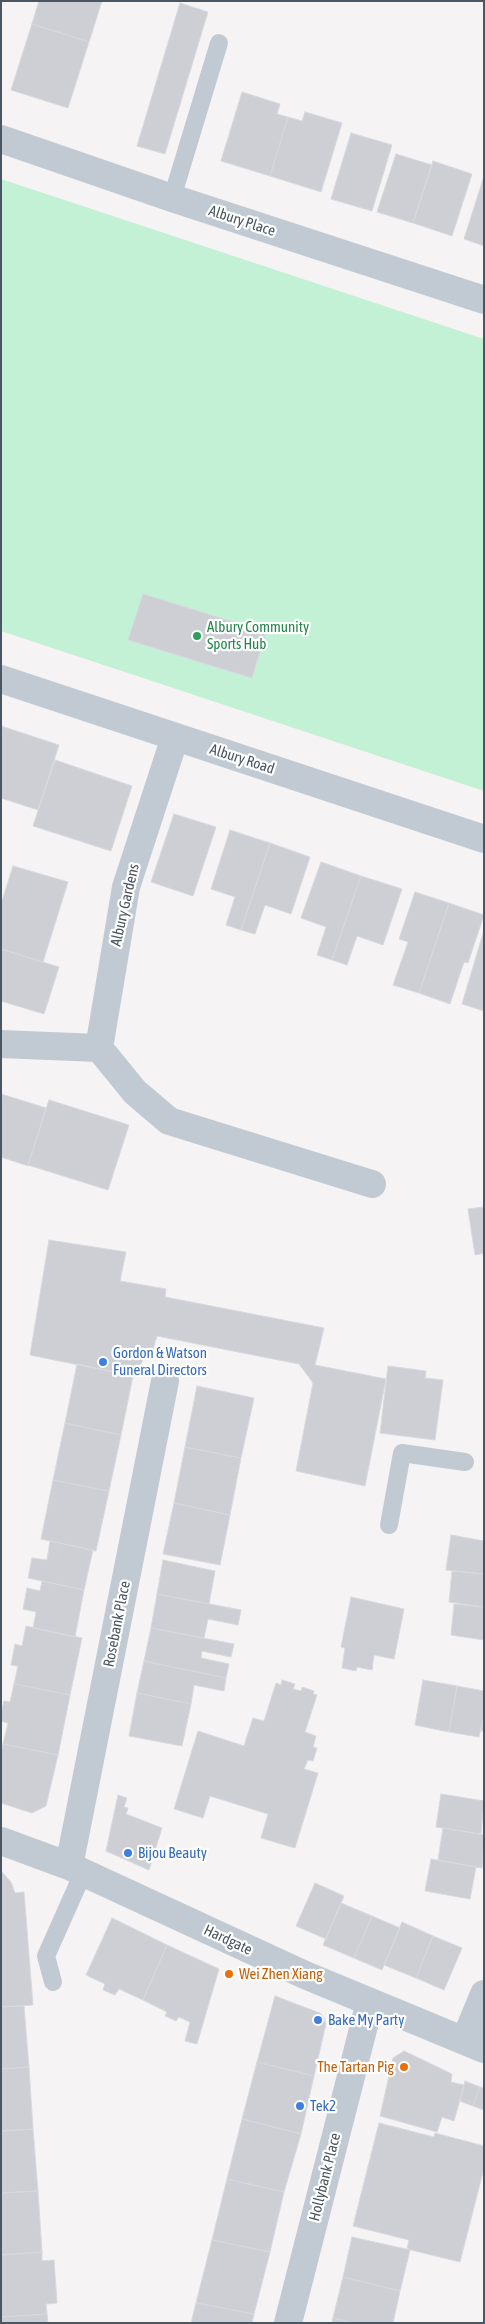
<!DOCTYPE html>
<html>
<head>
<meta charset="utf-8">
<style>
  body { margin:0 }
  #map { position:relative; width:485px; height:2324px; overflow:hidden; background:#f5f3f3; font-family:"Asap Condensed",sans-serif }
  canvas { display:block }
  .frame { position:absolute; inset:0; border:2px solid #4a5661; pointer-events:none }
</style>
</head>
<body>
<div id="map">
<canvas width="485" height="2324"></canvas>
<div class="frame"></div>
</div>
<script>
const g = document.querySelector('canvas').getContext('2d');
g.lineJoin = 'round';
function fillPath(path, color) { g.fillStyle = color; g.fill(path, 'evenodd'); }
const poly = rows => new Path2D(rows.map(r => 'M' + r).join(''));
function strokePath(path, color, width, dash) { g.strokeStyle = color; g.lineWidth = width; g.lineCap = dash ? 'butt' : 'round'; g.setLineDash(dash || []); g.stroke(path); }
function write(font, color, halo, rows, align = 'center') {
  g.font = font + ' "Asap Condensed",sans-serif'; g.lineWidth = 4.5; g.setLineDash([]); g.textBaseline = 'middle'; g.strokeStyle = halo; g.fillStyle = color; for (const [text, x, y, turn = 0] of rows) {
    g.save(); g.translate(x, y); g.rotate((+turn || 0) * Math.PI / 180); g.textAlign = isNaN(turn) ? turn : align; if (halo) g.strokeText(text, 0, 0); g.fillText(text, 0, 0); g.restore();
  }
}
fillPath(poly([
  [1,179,484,339,484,791,1,631]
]), '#c3f1d5');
const building = poly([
  [39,1,102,1,89,42,32,24,39,1],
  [180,3,208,12,165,154,137,146,180,3],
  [32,24,89,42,68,108,11,90,32,24],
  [242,92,280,104,277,114,288,117,270,176,221,161,242,92],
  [305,112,342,123,321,192,270,176,288,117,302,121,305,112],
  [351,133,392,145,372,211,331,199,351,133],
  [396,154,432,165,413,223,377,212,396,154],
  [433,161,472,174,452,236,413,223,433,161],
  [484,176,484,246,464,239,484,176],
  [143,594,266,632,252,678,128,640,143,594],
  [1,726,59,745,38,810,1,798,1,726],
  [55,760,132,786,111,851,33,826,55,760],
  [174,814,216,827,193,896,151,882,174,814],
  [230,830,270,843,241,930,226,925,235,897,211,889,230,830],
  [270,843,310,857,291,914,265,905,255,934,241,930,270,843],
  [321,862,361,876,332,960,317,955,326,927,301,918,321,862],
  [13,866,68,882,43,962,1,949,1,904,13,866],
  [361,876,402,889,383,945,357,936,347,965,332,960,361,876],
  [415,892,449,903,419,993,393,985,408,942,399,939,415,892],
  [449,903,484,915,468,963,464,962,450,1004,419,993,449,903],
  [484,930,484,1011,462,1004,484,930],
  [1,949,59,967,44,1014,1,1001,1,949],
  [1,1094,46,1108,28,1166,1,1157,1,1094],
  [49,1100,129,1125,108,1190,28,1165,49,1100],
  [484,1207,484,1253,475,1255,468,1209,484,1207],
  [49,1240,126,1252,120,1281,166,1289,165,1297,324,1328,315,1365,386,1379,365,1486,296,1471,313,1383,299,1364,157,1336,150,1359,145,1357,133,1376,30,1355,49,1240],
  [77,1364,133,1376,121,1435,65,1423,77,1364],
  [388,1366,426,1371,425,1378,443,1380,435,1440,380,1433,388,1366],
  [197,1386,254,1398,241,1458,185,1447,197,1386],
  [65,1423,121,1435,109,1491,53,1480,65,1423],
  [185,1447,241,1458,230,1515,174,1503,185,1447],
  [53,1480,109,1491,96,1551,41,1539,53,1480],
  [174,1503,230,1515,220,1565,163,1554,174,1503],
  [451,1535,484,1541,484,1574,446,1570,451,1535],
  [50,1541,93,1550,84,1590,28,1578,32,1558,47,1560,50,1541],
  [163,1560,215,1571,209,1604,157,1594,163,1560],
  [452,1571,484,1574,484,1607,449,1602,452,1571],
  [42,1581,84,1590,75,1637,33,1628,36,1612,23,1609,27,1588,40,1591,42,1581],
  [157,1594,241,1610,238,1625,208,1619,204,1638,151,1628,157,1594],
  [351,1597,404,1609,394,1659,374,1655,372,1670,357,1667,356,1671,342,1668,345,1648,341,1647,351,1597],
  [454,1604,484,1607,484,1640,451,1635,454,1604],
  [26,1626,82,1638,70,1695,14,1684,18,1666,11,1665,15,1644,22,1646,26,1626],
  [151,1628,234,1644,231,1657,202,1651,201,1658,229,1664,226,1678,144,1661,151,1628],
  [144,1661,226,1678,224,1691,194,1685,191,1704,137,1693,144,1661],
  [282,1680,295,1684,293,1689,301,1691,302,1687,314,1691,313,1694,317,1695,305,1732,316,1736,313,1747,317,1748,313,1761,308,1760,304,1769,318,1773,295,1848,261,1838,268,1814,210,1796,203,1818,174,1809,198,1731,244,1746,253,1718,264,1721,276,1683,281,1685,282,1680],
  [423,1680,457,1686,449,1732,415,1725,423,1680],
  [14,1684,70,1695,58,1755,3,1744,8,1723,1,1721,1,1714,4,1701,10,1702,14,1684],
  [457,1686,484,1691,484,1715,479,1737,449,1732,457,1686],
  [137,1693,191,1704,182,1746,129,1736,137,1693],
  [484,1715,484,1731,481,1731,484,1715],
  [3,1744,58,1755,46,1806,32,1813,1,1803,1,1750,3,1744],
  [441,1794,484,1801,481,1834,436,1827,441,1794],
  [118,1795,127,1798,124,1807,128,1808,126,1814,162,1828,149,1870,106,1851,118,1795],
  [443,1828,484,1835,482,1868,438,1860,443,1828],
  [431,1859,476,1867,470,1899,425,1891,431,1859],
  [1,1871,11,1882,15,1893,24,1892,33,2005,1,2007,1,1871],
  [315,1883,344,1896,326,1939,296,1926,315,1883],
  [341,1903,372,1916,354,1958,323,1945,341,1903],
  [372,1916,400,1928,382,1970,354,1958,372,1916],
  [112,1918,167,1945,143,2000,119,1989,115,1995,103,1990,105,1984,86,1975,112,1918],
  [402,1922,433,1936,416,1978,384,1965,402,1922],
  [433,1936,462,1948,444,1990,416,1978,433,1936],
  [167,1945,219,1969,197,2044,185,2041,190,2022,179,2017,176,2021,165,2016,167,2012,143,2000,167,1945],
  [275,1996,320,2013,324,2018,326,2024,314,2076,257,2062,275,1996],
  [24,2006,29,2067,1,2069,1,2007,24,2006],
  [404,2051,452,2074,451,2082,464,2085,454,2121,442,2117,437,2132,380,2116,393,2058,404,2051],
  [257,2062,314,2076,301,2134,242,2119,257,2062],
  [29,2067,33,2129,1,2131,1,2069,29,2067],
  [465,2081,480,2087,473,2106,460,2101,465,2081],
  [480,2087,484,2088,484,2110,473,2106,480,2087],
  [242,2119,301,2134,284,2192,227,2179,242,2119],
  [379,2123,434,2137,435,2133,484,2146,484,2168,460,2262,407,2249,409,2240,353,2226,379,2123],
  [33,2129,38,2191,1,2193,1,2131,33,2129],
  [227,2179,284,2192,270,2252,212,2240,227,2179],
  [38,2191,42,2252,1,2255,1,2193,38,2191],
  [352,2237,410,2250,400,2291,343,2277,352,2237],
  [212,2240,270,2252,254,2314,196,2303,212,2240],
  [42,2252,42,2261,54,2260,57,2303,46,2304,47,2314,1,2317,1,2255,42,2252],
  [343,2277,400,2291,393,2323,352,2323,333,2318,343,2277],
  [196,2303,254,2314,252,2323,191,2323,196,2303],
  [47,2314,48,2323,1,2323,1,2317,47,2314],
  [333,2318,352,2323,332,2323,333,2318]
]);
fillPath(building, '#cdcfd5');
strokePath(building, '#d7d9de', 1);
strokePath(poly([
  [172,198,219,43],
  [389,1525,402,1453,465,1462],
  [53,1982,46,1956,83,1873]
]), '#c1cad2', 18);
strokePath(poly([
  [1,139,172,198,484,300],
  [1,679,484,839],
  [1,1044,99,1048,135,1092,169,1121,372,1184],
  [99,1048,126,887,175,737],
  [1,1841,69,1866,305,1975,484,2049],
  [69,1866,165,1381],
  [465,2040,484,1994],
  [288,2323,370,2002]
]), '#c1cad2', 28);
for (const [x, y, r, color] of [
  [197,636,5,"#2e9e5b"],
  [103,1362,5,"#3f7fe0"],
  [128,1853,5,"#3f7fe0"],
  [229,1974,5,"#e8710a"],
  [318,2020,5,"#3f7fe0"],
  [404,2067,5,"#e8710a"],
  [300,2106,5,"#3f7fe0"]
]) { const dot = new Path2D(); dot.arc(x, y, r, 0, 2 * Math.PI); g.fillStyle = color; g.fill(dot); strokePath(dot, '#fff', 2); }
write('15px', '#4a5661', '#fff', [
  ["Albury Place",242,221,18],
  ["Albury Road",242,759,18],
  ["Albury Gardens",125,905,-77],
  ["Rosebank Place",117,1624,-79],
  ["Hardgate",228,1940,25],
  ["Hollybank Place",325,2177,-76]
]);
write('15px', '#27864d', '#fff', [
  ["Albury Community",207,627],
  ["Sports Hub",207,644]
], 'left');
write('15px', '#366cbe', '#fff', [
  ["Gordon & Watson",113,1353],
  ["Funeral Directors",113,1370],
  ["Bijou Beauty",138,1853],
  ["Bake My Party",328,2020],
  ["Tek2",310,2106]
], 'left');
write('15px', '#c56008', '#fff', [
  ["Wei Zhen Xiang",239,1974],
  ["The Tartan Pig",394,2067,"right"]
], 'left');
</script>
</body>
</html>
